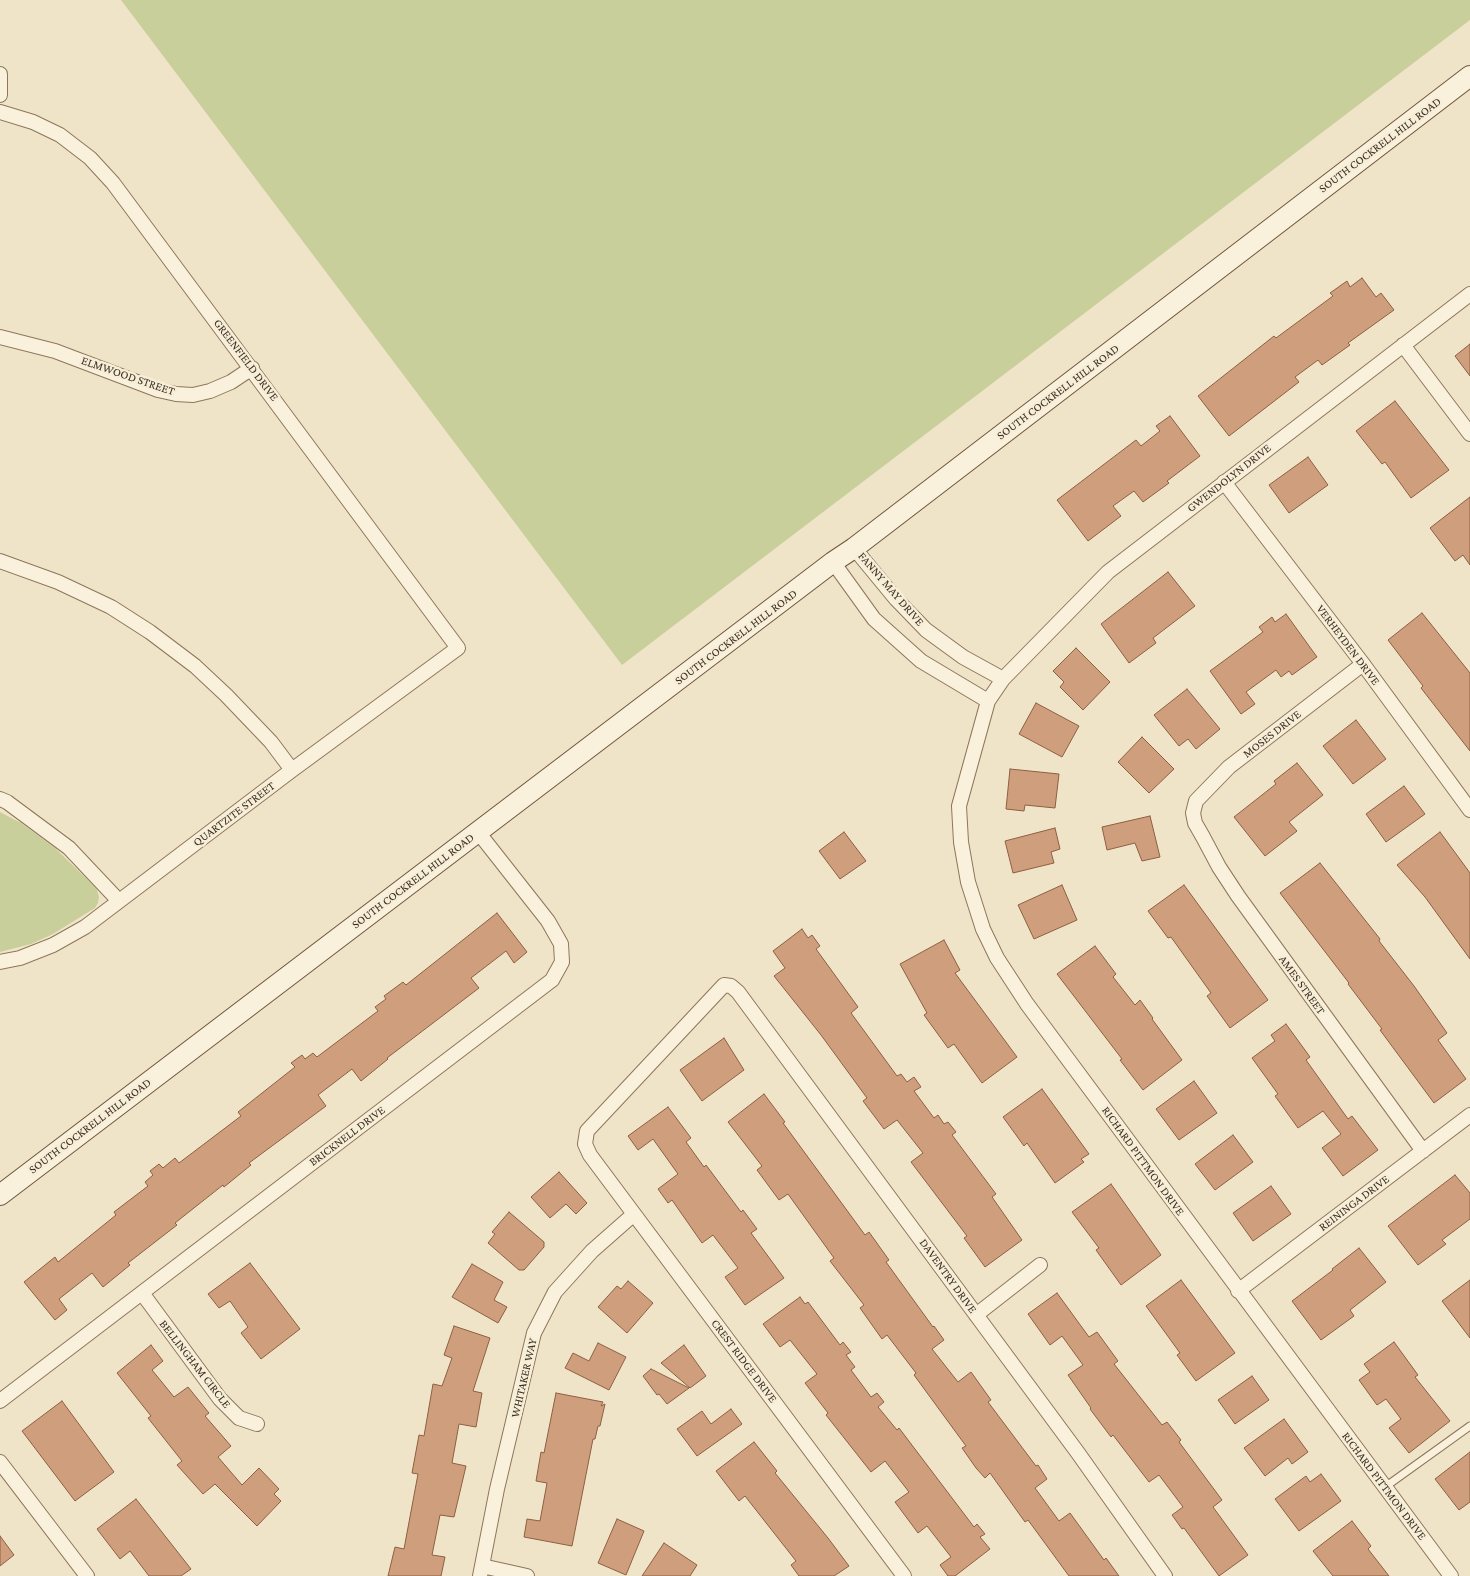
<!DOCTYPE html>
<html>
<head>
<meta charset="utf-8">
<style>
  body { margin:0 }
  canvas { display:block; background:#f0e4c8 }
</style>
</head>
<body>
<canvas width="1470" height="1576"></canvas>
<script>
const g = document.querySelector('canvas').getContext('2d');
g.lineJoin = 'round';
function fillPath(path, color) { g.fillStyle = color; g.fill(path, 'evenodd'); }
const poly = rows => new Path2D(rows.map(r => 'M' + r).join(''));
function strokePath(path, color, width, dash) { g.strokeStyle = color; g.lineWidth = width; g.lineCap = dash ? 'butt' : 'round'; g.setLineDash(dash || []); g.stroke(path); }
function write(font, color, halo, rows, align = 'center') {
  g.font = font + ' "Crimson Pro",serif'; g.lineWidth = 5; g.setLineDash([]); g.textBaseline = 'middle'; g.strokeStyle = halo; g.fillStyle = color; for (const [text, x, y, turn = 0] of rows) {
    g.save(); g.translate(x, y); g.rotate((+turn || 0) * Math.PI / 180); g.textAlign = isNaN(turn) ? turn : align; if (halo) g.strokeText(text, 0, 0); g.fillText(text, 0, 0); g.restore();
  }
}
fillPath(poly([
  [121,0,1470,0,1470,20,622,665],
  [0,812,21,823,55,848,90,882,97,890,99,897,98,903,95,908,53,934,31,944,0,952]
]), '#c9cf9b');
const building = poly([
  [1362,278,1376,297,1381,293,1394,310,1348,343,1350,345,1322,365,1318,360,1295,377,1299,382,1229,436,1198,396,1274,336,1276,338,1333,296,1330,293,1347,281,1350,287,1362,278],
  [1470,344,1470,376,1455,356,1470,344],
  [1395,401,1449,470,1411,498,1385,462,1382,464,1356,431,1395,401],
  [1170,416,1200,456,1167,481,1169,483,1143,502,1134,491,1113,506,1121,516,1088,541,1057,500,1136,440,1141,446,1160,431,1156,426,1170,416],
  [1308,457,1328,485,1289,513,1269,485,1308,457],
  [1470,497,1470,565,1463,555,1455,561,1430,528,1470,497],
  [1168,572,1195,606,1153,638,1156,643,1129,663,1101,624,1168,572],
  [1422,613,1470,673,1470,751,1421,688,1423,686,1388,640,1422,613],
  [1286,614,1317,657,1292,675,1289,671,1281,677,1276,670,1246,692,1255,704,1241,714,1210,671,1263,632,1259,627,1272,617,1275,622,1286,614],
  [1076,648,1110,682,1083,710,1060,687,1064,682,1053,671,1076,648],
  [1187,689,1220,729,1196,749,1188,739,1179,746,1154,715,1187,689],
  [1036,703,1079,726,1062,757,1019,734,1036,703],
  [1356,720,1386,759,1353,784,1323,746,1356,720],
  [1142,737,1174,769,1149,793,1118,762,1142,737],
  [1297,763,1323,795,1289,822,1297,831,1265,856,1234,817,1276,784,1274,781,1297,763],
  [1010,769,1059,774,1055,808,1025,805,1024,811,1006,809,1010,769],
  [1404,786,1425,814,1386,842,1366,814,1404,786],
  [1150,816,1160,857,1142,861,1135,843,1107,850,1102,827,1150,816],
  [1055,828,1060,849,1051,852,1054,863,1013,873,1005,841,1055,828],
  [844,832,866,861,840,879,819,851,844,832],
  [1440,832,1470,873,1470,959,1425,897,1397,865,1440,832],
  [1320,863,1380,939,1379,941,1414,986,1447,1033,1438,1040,1466,1079,1434,1103,1380,1030,1382,1029,1348,984,1349,983,1280,893,1320,863],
  [1062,885,1077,920,1034,939,1018,905,1062,885],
  [1184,885,1268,1000,1230,1028,1207,996,1211,993,1171,937,1168,938,1148,911,1184,885],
  [497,913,527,952,514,963,506,951,471,978,479,988,387,1058,388,1059,361,1081,352,1069,318,1095,326,1106,249,1163,251,1165,224,1187,223,1185,175,1223,177,1225,128,1263,130,1265,103,1287,92,1273,59,1299,67,1310,55,1320,24,1282,55,1257,58,1262,116,1215,114,1212,148,1186,145,1182,153,1175,150,1171,159,1164,163,1168,175,1158,179,1163,241,1116,238,1112,295,1067,291,1063,302,1055,305,1059,313,1053,317,1057,378,1011,375,1007,386,999,384,996,403,982,406,985,497,913],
  [802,929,808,938,812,935,820,946,816,949,858,1007,851,1013,897,1076,901,1074,907,1082,914,1077,921,1087,914,1091,934,1118,938,1115,944,1124,948,1122,956,1132,952,1135,996,1194,992,1197,1022,1240,985,1267,964,1238,967,1236,911,1162,923,1153,897,1120,884,1129,863,1101,867,1098,821,1035,774,976,785,968,773,951,802,929],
  [944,940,960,970,955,973,1017,1057,982,1083,954,1044,948,1048,924,1015,927,1013,900,964,944,940],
  [1095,946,1116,974,1113,977,1135,1005,1140,1000,1153,1018,1152,1019,1182,1060,1143,1090,1120,1060,1122,1059,1057,974,1095,946],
  [1286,1024,1310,1057,1306,1060,1348,1119,1352,1116,1378,1150,1343,1176,1322,1148,1341,1134,1323,1111,1298,1128,1275,1096,1278,1094,1252,1058,1275,1041,1271,1035,1286,1024],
  [724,1038,744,1070,702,1101,680,1070,724,1038],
  [1194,1081,1217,1113,1179,1140,1156,1109,1194,1081],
  [1042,1089,1089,1154,1081,1159,1084,1162,1055,1183,1027,1143,1024,1146,1003,1117,1042,1089],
  [764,1094,785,1122,783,1123,865,1235,869,1232,889,1260,886,1262,933,1327,934,1326,944,1340,932,1349,958,1382,971,1372,991,1400,988,1402,1036,1466,1038,1465,1047,1479,1035,1488,1059,1521,1070,1513,1104,1560,1106,1558,1119,1576,1069,1576,1028,1520,1025,1522,990,1473,985,1478,976,1468,962,1448,966,1446,914,1375,916,1373,887,1335,882,1339,860,1308,864,1305,830,1261,834,1258,788,1194,779,1200,757,1170,762,1166,728,1122,764,1094],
  [668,1107,691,1138,686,1142,704,1167,706,1165,741,1212,743,1210,757,1229,751,1233,784,1278,745,1305,725,1277,738,1268,713,1235,702,1243,672,1200,668,1203,658,1189,678,1174,653,1139,638,1150,628,1136,668,1107],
  [1233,1135,1253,1162,1215,1190,1195,1164,1233,1135],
  [559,1172,587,1203,576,1214,566,1204,550,1218,531,1197,559,1172],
  [1455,1175,1470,1193,1470,1219,1442,1240,1446,1244,1418,1265,1388,1226,1455,1175],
  [1111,1184,1161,1255,1121,1285,1096,1250,1099,1248,1072,1212,1111,1184],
  [1271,1186,1291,1214,1253,1241,1233,1213,1271,1186],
  [509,1212,544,1242,544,1247,524,1270,519,1270,488,1243,495,1234,492,1232,509,1212],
  [1359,1248,1386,1282,1350,1310,1354,1316,1321,1340,1292,1301,1333,1270,1332,1269,1359,1248],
  [250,1263,300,1329,261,1359,241,1333,248,1327,230,1301,219,1308,208,1294,250,1263],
  [472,1264,503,1282,494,1300,507,1307,498,1323,452,1297,472,1264],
  [1181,1280,1235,1353,1196,1381,1177,1355,1180,1353,1146,1306,1181,1280],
  [1470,1280,1470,1338,1442,1301,1470,1280],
  [628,1281,653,1303,627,1333,598,1307,617,1286,621,1289,628,1281],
  [1057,1293,1089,1337,1097,1332,1118,1361,1114,1364,1162,1425,1167,1422,1181,1440,1179,1442,1222,1500,1213,1507,1248,1555,1219,1576,1184,1528,1182,1529,1172,1515,1183,1507,1159,1475,1149,1482,1113,1435,1111,1437,1090,1409,1091,1408,1068,1375,1083,1365,1062,1336,1050,1345,1028,1314,1057,1293],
  [800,1297,805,1304,808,1302,840,1345,843,1342,851,1352,846,1355,855,1367,851,1370,871,1397,877,1393,884,1402,878,1407,897,1430,899,1428,974,1527,977,1524,985,1534,980,1537,990,1549,955,1576,948,1576,940,1565,951,1557,927,1526,918,1533,895,1502,909,1492,885,1461,871,1472,826,1415,828,1413,805,1383,817,1374,790,1340,780,1347,763,1324,800,1297],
  [454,1326,490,1338,473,1391,482,1393,476,1427,459,1424,452,1463,466,1466,454,1517,440,1515,432,1555,445,1557,441,1576,388,1576,395,1547,404,1549,418,1474,412,1473,419,1435,424,1436,433,1384,442,1386,452,1358,444,1355,454,1326],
  [1394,1342,1418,1375,1415,1377,1450,1421,1409,1453,1389,1428,1401,1419,1386,1399,1377,1405,1359,1380,1370,1372,1364,1364,1394,1342],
  [598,1343,626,1357,609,1390,565,1368,573,1353,589,1361,598,1343],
  [151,1345,163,1361,152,1370,174,1397,188,1387,209,1413,205,1416,231,1446,218,1457,242,1485,259,1468,279,1489,274,1494,281,1501,257,1526,215,1484,203,1494,177,1465,182,1461,148,1418,151,1416,117,1373,151,1345],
  [684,1345,706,1376,690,1388,661,1363,684,1345],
  [651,1369,689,1388,667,1404,659,1394,657,1395,643,1376,651,1369],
  [1252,1376,1269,1400,1235,1424,1218,1400,1252,1376],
  [556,1393,603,1402,601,1406,605,1404,600,1426,598,1426,595,1439,593,1439,572,1546,524,1537,527,1519,540,1521,547,1483,536,1481,541,1452,544,1453,556,1393],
  [62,1401,114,1472,75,1501,22,1431,62,1401],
  [731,1409,742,1424,697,1456,677,1429,702,1411,711,1424,731,1409],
  [1284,1419,1308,1452,1292,1464,1288,1458,1265,1476,1244,1448,1284,1419],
  [754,1442,777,1471,775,1473,828,1538,849,1566,834,1576,799,1576,791,1565,796,1561,745,1496,739,1501,716,1471,754,1442],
  [1470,1452,1470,1502,1459,1510,1435,1479,1470,1452],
  [1321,1474,1341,1501,1299,1531,1275,1499,1306,1476,1310,1482,1321,1474],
  [136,1499,191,1569,181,1576,149,1576,130,1551,120,1559,97,1529,136,1499],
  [617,1519,644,1531,626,1575,598,1563,617,1519],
  [1352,1521,1371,1546,1368,1549,1389,1576,1333,1576,1313,1551,1352,1521],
  [0,1536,14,1555,0,1566,0,1536],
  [664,1543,697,1565,690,1576,642,1576,664,1543]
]);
fillPath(building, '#cf9f7d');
strokePath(building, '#8d5f41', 1);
const service = poly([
  [1385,1487,1470,1426]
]);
const minor = poly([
  [0,74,0,95],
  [0,112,33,122,60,135,90,158,113,183,458,648,292,770,85,927,53,945,20,958,0,962],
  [0,337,55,351,158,390,176,394,193,395,210,391,231,382,252,368],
  [1403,345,1470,434],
  [1224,482,1363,664,1470,810],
  [854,548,896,599,926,630,963,657,1003,679],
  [0,561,58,582,111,607,150,632,195,666,226,695,271,742,292,770],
  [833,562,874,619,921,661,988,701],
  [1363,664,1229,767,1196,801,1193,813,1195,823,1203,837,1219,867,1238,896,1423,1151],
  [0,799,7,802,69,848,119,901],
  [1238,1291,1470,1115],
  [142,1293,220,1399,239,1418,257,1424],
  [976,1315,1040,1265],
  [0,1401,552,980,562,962,561,944,548,921,478,832],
  [0,1462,87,1576],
  [482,1566,527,1576],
  [480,1576,497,1489,534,1333,555,1292,592,1251,634,1214],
  [904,1576,590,1155,585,1144,587,1131,724,985,731,986,738,992,1078,1453,1165,1576],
  [1451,1576,1027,1004,997,958,983,929,968,882,961,842,959,806,988,701,1003,679,1108,572,1470,294]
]);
const secondary = poly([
  [0,1195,833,562,854,548,1470,76]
]);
strokePath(service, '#8d765c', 9);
strokePath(minor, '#8d765c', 16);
strokePath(secondary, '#6f573f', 22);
strokePath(service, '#faf1dc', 7);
strokePath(minor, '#faf1dc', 14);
strokePath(secondary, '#faf1dc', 20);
write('12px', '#3d2e20', '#f7eed8', [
  ["SOUTH COCKRELL HILL ROAD",1380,145,-37],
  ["GREENFIELD DRIVE",246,360,53],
  ["ELMWOOD STREET",128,376,19],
  ["SOUTH COCKRELL HILL ROAD",1058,392,-37],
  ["GWENDOLYN DRIVE",1229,478,-38],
  ["FANNY MAY DRIVE",891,589,49],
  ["SOUTH COCKRELL HILL ROAD",736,637,-37],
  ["VERHEYDEN DRIVE",1348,645,53],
  ["MOSES DRIVE",1272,734,-38],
  ["QUARTZITE STREET",234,814,-37],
  ["SOUTH COCKRELL HILL ROAD",413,881,-37],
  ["AMES STREET",1302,985,54],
  ["SOUTH COCKRELL HILL ROAD",90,1126,-37],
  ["BRICKNELL DRIVE",347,1136,-37],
  ["RICHARD PITTMON DRIVE",1143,1161,54],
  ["REININGA DRIVE",1354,1203,-37],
  ["DAVENTRY DRIVE",948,1276,54],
  ["CREST RIDGE DRIVE",744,1361,53],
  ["BELLINGHAM CIRCLE",195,1364,52],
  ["WHITAKER WAY",524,1378,-77],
  ["RICHARD PITTMON DRIVE",1384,1486,53]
]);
</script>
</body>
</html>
